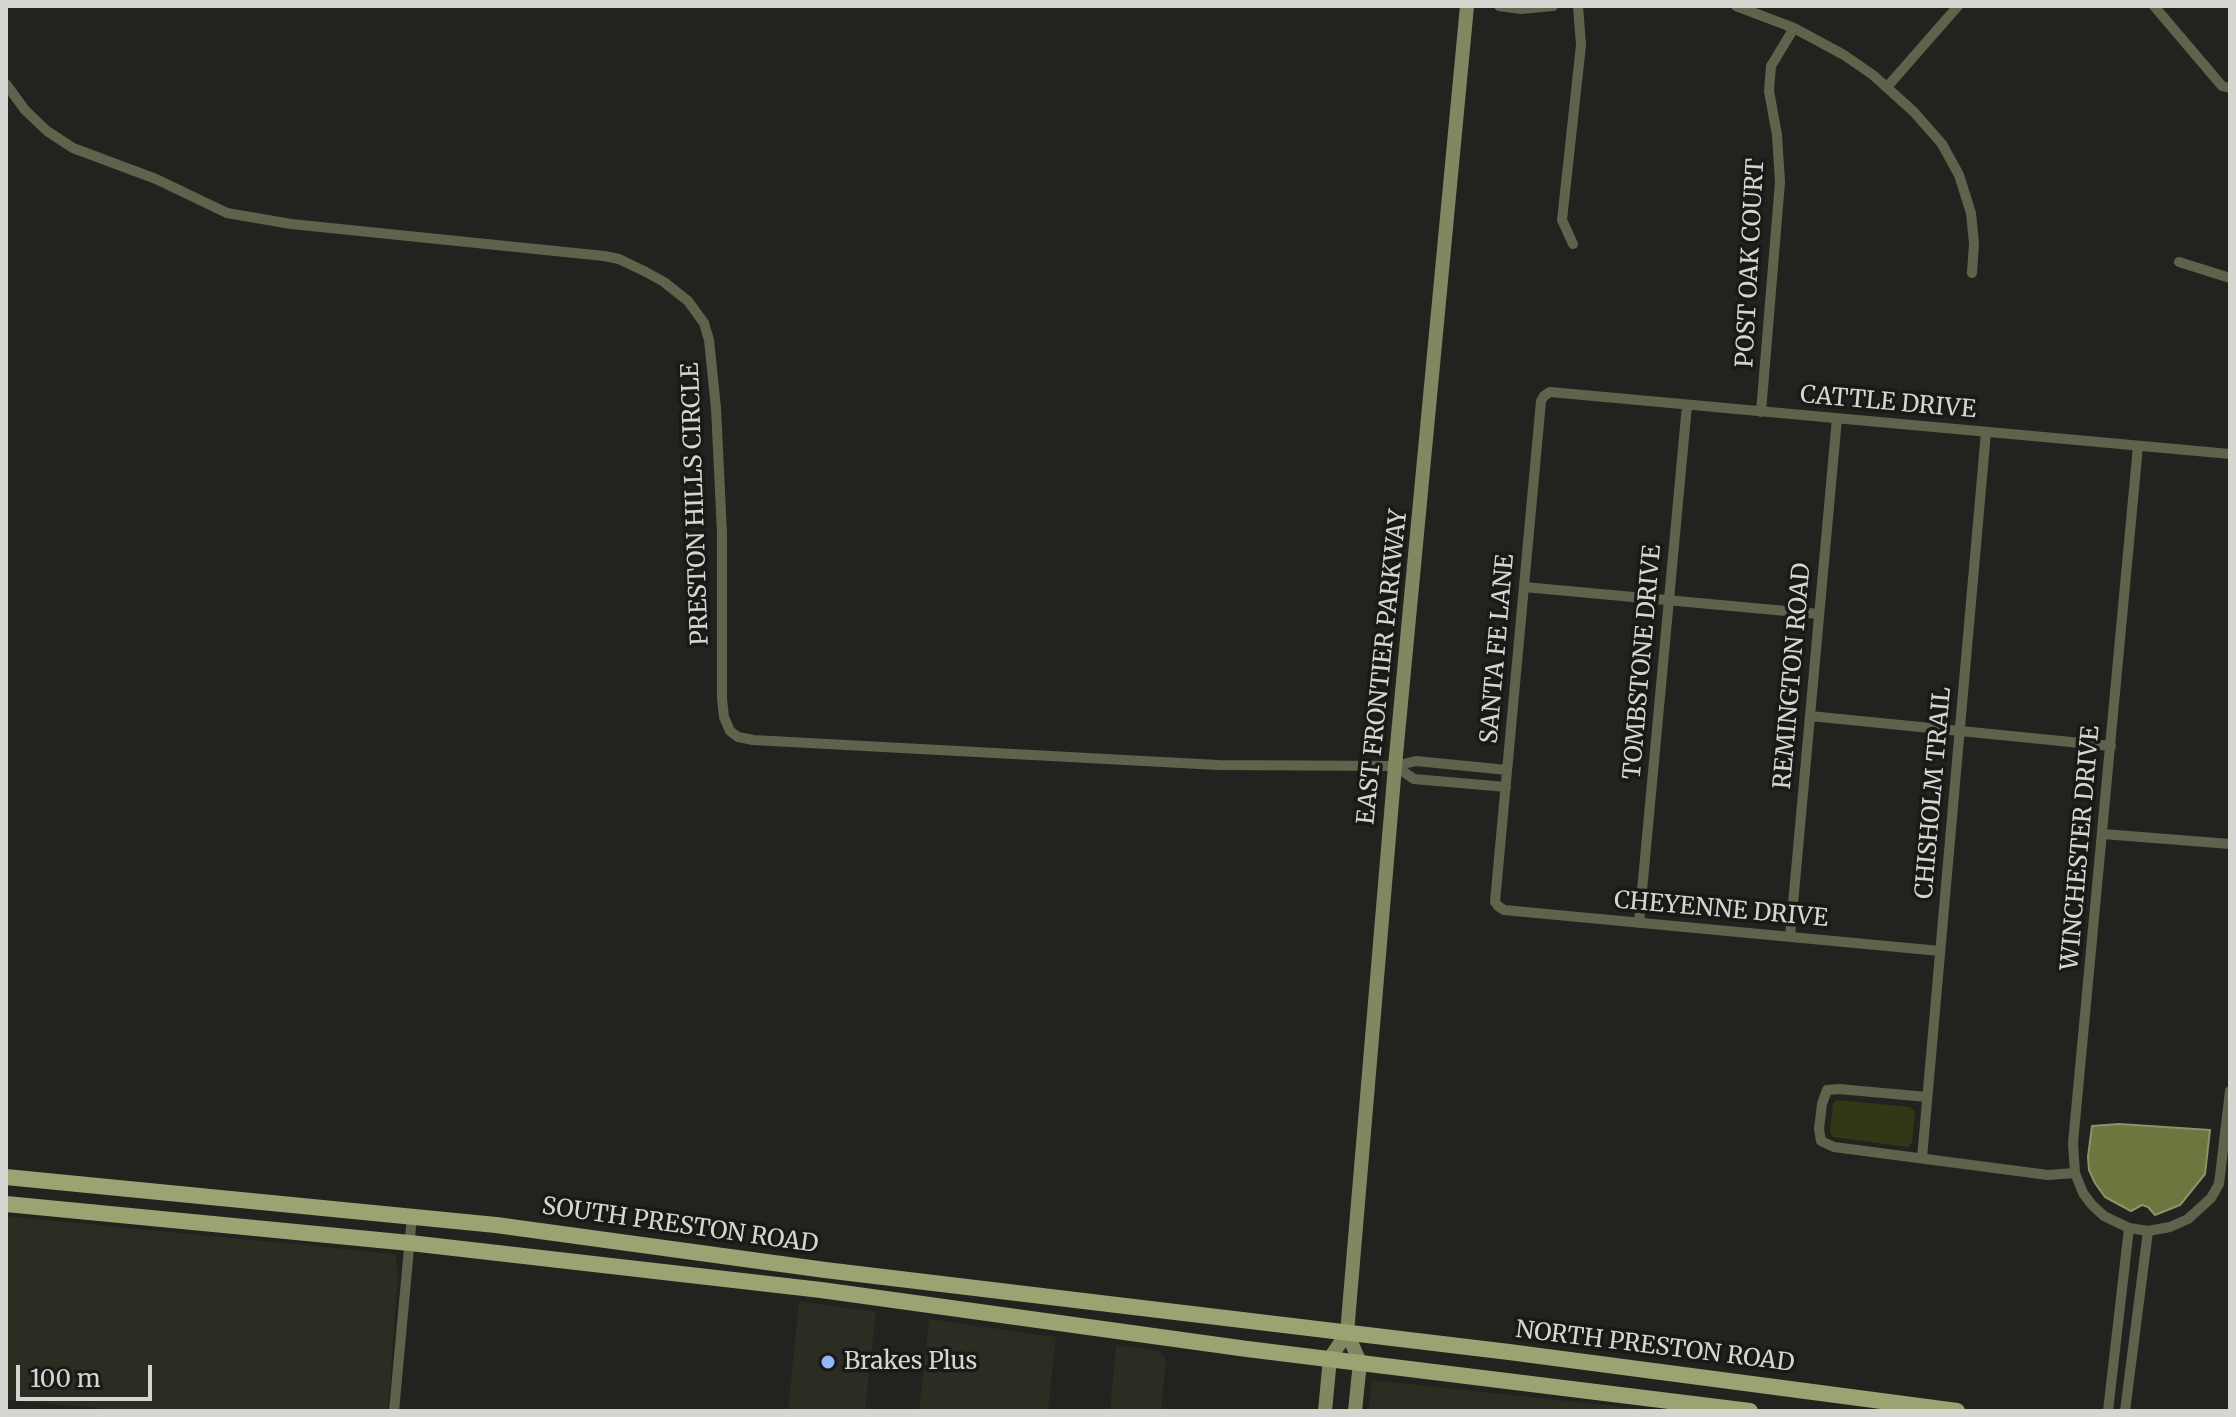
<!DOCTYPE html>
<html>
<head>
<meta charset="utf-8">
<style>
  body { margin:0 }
  #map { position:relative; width:2236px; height:1417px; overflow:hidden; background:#22231e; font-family:Merriweather,serif }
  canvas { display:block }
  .frame { position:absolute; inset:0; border:8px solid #d5d5d2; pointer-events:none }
  .scale { position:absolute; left:16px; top:1365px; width:136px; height:36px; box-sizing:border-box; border:4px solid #d5d5d2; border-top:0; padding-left:10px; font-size:24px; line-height:28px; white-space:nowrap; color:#d5d5d2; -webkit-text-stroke:6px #191915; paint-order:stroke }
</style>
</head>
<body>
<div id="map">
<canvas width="2236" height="1417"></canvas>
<div class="frame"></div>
<div class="scale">100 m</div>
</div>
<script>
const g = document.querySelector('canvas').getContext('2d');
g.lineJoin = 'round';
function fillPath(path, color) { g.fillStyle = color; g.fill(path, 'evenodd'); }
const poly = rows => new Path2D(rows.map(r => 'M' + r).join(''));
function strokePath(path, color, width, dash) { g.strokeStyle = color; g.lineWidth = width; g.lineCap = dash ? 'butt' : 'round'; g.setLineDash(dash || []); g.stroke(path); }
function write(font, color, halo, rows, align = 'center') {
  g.font = font + ' Merriweather,serif'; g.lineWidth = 7; g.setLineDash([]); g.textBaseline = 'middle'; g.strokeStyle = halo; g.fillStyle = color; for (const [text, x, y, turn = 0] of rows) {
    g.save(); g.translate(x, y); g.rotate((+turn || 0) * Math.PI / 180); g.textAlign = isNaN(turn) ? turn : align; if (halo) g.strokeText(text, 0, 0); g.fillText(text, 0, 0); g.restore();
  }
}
fillPath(poly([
  [6,1216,395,1254,398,1274,388,1411,132,1411,6,1400],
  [799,1301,876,1312,865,1411,788,1411],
  [929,1319,1056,1337,1048,1411,919,1411],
  [1116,1345,1159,1351,1166,1359,1161,1411,1110,1411],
  [1372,1380,1661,1411,1368,1411]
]), '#2b2d22');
fillPath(poly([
  [1837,1100,1910,1107,1915,1111,1912,1142,1908,1147,1833,1137,1830,1133,1833,1103]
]), '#333715');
const water = poly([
  [2119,1124,2210,1130,2205,1174,2180,1205,2155,1215,2148,1207,2142,1205,2131,1211,2105,1197,2095,1183,2089,1170,2088,1157,2092,1126,2119,1124]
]);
fillPath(water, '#6f753e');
strokePath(water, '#8e926a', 2);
strokePath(poly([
  [1499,6,1521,9,1553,6],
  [1736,6,1794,28,1844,55,1873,75,1914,112,1942,144,1959,175,1971,213,1974,243,1972,273],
  [2154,6,2222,86,2230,88],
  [6,84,25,110,47,131,73,148,156,179,227,213,291,224,604,256,619,259,646,272,664,282,688,301,704,323,709,340,716,408,722,533,722,699,724,717,730,731,738,737,753,740,1218,765,1395,766,1416,761,1507,770],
  [1887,87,1958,6],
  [1573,244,1562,220,1581,45,1578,6],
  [2179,262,2230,278],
  [1761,412,1780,182,1777,135,1769,91,1771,66,1794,28],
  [2138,446,2073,1143,2075,1173,2083,1193,2092,1205,2104,1216,2129,1228,2148,1231,2170,1227,2188,1219,2211,1198,2219,1184,2230,1091],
  [1524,587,1819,614],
  [1810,716,2111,746],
  [1395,766,1414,779,1506,787],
  [2103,834,2230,844],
  [1639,923,1687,405],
  [1790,937,1837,418],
  [1940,951,1504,910,1498,906,1495,902,1541,401,1544,396,1550,392,2230,454],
  [1927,1097,1839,1089,1827,1090,1822,1104,1819,1129,1821,1141,1834,1147,2048,1175,2075,1173],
  [1922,1158,1986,432],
  [394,1411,412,1216],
  [2108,1411,2129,1228],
  [2125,1411,2148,1231]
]), '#5f634c', 10);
strokePath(poly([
  [1347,1333,1360,1362,1355,1411],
  [1325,1411,1330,1358,1347,1333,1395,766,1467,6]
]), '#828762', 14);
strokePath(poly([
  [6,1177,496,1225,825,1270,1509,1352,1957,1411],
  [6,1204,410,1243,821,1290,1247,1349,1750,1411]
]), '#9ca373', 16);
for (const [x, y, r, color] of [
  [828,1362,8,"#95b6fd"]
]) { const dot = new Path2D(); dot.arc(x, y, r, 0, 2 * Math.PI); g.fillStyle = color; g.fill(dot); strokePath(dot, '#191915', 3); }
write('24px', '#d5d5d2', '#191915', [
  ["POST OAK COURT",1751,263,-87],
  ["CATTLE DRIVE",1888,403,5],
  ["PRESTON HILLS CIRCLE",696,504,-92],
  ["SANTA FE LANE",1498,649,-85],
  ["TOMBSTONE DRIVE",1643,662,-85],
  ["EAST FRONTIER PARKWAY",1383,667,-84],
  ["REMINGTON ROAD",1793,676,-85],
  ["CHISHOLM TRAIL",1934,793,-85],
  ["WINCHESTER DRIVE",2081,848,-85],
  ["CHEYENNE DRIVE",1721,910,5],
  ["SOUTH PRESTON ROAD",680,1226,8],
  ["NORTH PRESTON ROAD",1655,1347,7]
]);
write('24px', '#d5d5d2', '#191915', [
  ["Brakes Plus",844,1362]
], 'left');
</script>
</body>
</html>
